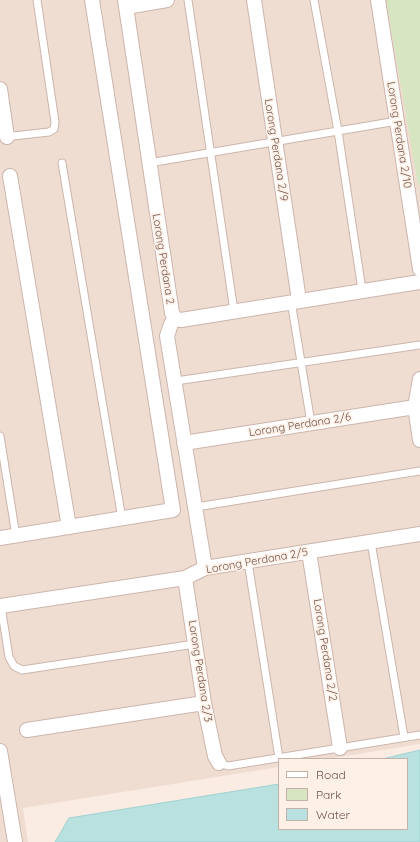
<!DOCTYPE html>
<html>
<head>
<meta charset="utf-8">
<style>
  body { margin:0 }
  #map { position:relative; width:420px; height:842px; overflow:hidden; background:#faece2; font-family:Quicksand,sans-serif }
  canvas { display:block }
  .legend { position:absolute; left:278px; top:758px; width:130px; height:72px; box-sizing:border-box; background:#fdf1e7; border:1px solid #c4b1a9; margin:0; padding:5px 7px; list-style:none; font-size:12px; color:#6f514b }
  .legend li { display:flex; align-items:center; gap:8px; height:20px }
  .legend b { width:20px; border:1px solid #c4b1a9 }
</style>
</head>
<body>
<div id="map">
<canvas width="420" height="842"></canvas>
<ul class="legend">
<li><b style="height:5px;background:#fff"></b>Road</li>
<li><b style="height:11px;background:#d7e5c2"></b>Park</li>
<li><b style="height:11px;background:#b8e1e0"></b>Water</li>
</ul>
</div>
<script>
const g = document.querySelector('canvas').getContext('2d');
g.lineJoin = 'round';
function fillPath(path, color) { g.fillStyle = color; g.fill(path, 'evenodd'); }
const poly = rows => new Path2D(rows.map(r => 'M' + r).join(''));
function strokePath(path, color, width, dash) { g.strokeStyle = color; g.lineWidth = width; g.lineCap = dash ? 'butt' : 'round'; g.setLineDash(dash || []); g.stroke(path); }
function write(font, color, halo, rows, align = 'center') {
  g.font = font + ' Quicksand,sans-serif'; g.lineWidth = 3.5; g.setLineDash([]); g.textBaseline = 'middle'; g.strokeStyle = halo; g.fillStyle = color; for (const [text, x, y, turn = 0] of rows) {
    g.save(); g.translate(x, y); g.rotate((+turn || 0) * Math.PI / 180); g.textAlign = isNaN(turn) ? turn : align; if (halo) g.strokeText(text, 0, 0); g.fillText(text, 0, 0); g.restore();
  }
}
fillPath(poly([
  [0,0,420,0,420,744,327,759,279,759,279,767,23,808,28,842,0,842]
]), '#f0ddd1');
fillPath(poly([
  [386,0,420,0,420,185,418,185]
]), '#d7e5c2');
const water = poly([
  [420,750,420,842,55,842,69,818,279,784,279,829,407,829,407,759,382,759,420,750]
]);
fillPath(water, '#b8e1e0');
strokePath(water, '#a0d2d1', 1);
const service = poly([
  [188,0,234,311],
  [314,0,338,131,362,290],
  [4,137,49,132,54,129,55,122,37,0],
  [62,163,122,519],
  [149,163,397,121],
  [291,301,311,423],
  [176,381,420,345],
  [0,436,16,536],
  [196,507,420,471],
  [371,542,404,737],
  [248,562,279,758],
  [1,606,9,657,14,666,22,670,195,644],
  [219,763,228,766,420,735]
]);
const minor = poly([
  [125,0,172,313,175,319,181,320,420,282],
  [254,0,299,300],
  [378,0,420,269],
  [126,7,167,0],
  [0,89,7,137],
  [10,176,69,527],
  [175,319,171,324,167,336,205,568],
  [420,379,415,407,420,440],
  [184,443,415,407],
  [0,538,173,510,92,0],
  [309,552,340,748],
  [185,578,204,703,215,756,219,763],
  [1,606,185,578,205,568,420,534],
  [27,730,204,703],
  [0,751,15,842]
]);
strokePath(service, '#ccb5ad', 9);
strokePath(minor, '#ccb5ad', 16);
strokePath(service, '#fff', 7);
strokePath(minor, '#fff', 14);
write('11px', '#6f514b', '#fdf1e7', [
  ["Lorong Perdana 2/10",399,135,81],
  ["Lorong Perdana 2/9",276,150,81],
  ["Lorong Perdana 2",163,259,81],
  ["Lorong Perdana 2/6",300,425,-9],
  ["Lorong Perdana 2/5",257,561,-10],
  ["Lorong Perdana 2/2",325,650,81],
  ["Lorong Perdana 2/3",200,671,81]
]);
</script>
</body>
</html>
